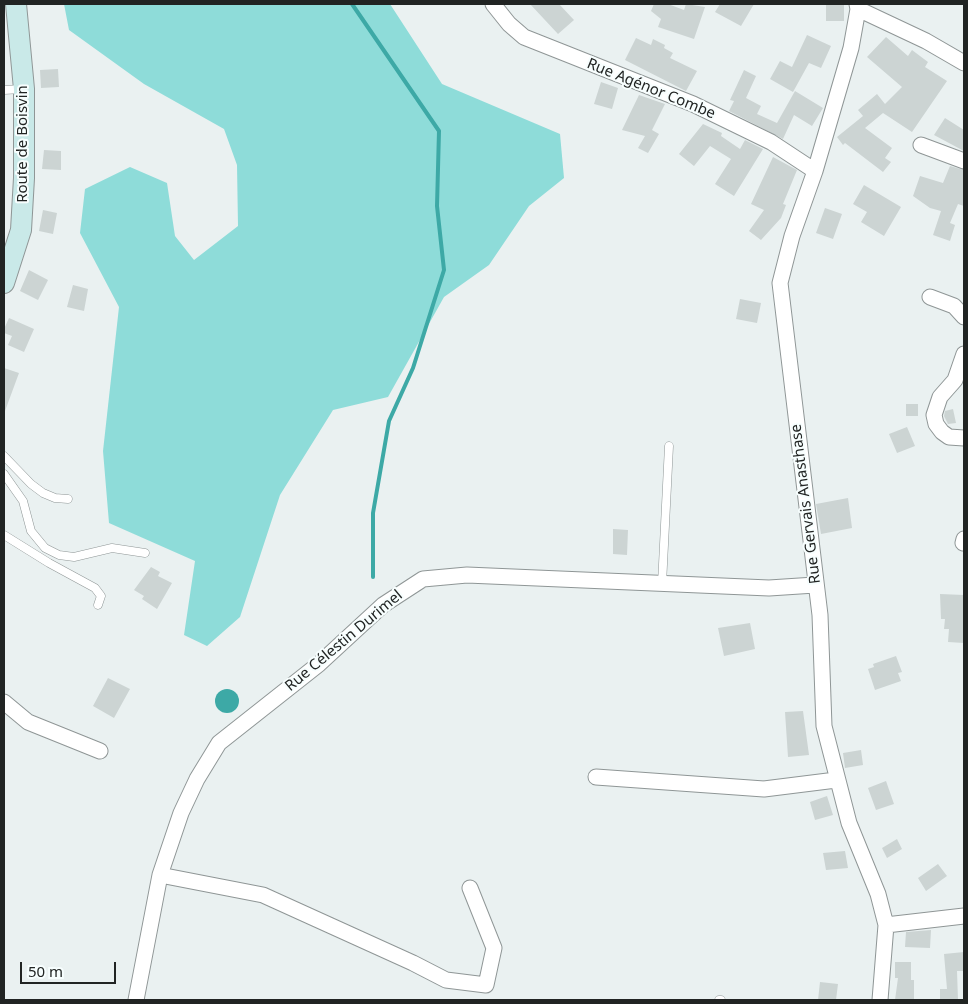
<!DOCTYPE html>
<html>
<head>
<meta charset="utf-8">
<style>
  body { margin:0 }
  #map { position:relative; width:968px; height:1004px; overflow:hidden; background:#eaf1f1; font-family:"Noto Sans",sans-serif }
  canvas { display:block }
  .frame { position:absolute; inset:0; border:5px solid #212423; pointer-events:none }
  .scale { position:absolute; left:20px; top:962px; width:96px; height:22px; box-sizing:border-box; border:2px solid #212423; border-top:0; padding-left:6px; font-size:15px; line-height:18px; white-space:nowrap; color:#212423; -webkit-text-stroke:4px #f7fefe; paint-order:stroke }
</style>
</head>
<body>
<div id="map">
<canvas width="968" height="1004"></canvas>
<div class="frame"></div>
<div class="scale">50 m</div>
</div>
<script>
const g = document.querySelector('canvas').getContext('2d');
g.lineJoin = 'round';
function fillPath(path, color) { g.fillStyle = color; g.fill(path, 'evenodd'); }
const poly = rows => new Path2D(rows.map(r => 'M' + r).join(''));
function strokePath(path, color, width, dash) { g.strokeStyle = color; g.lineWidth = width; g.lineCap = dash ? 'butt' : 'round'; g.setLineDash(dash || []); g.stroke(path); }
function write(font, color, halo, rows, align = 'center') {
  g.font = font + ' "Noto Sans",sans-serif'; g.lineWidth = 4; g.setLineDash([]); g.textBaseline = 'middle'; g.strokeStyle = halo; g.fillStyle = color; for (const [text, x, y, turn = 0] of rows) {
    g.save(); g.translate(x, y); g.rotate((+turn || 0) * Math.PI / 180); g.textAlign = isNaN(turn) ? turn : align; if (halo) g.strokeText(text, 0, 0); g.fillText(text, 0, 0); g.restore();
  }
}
fillPath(poly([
  [64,4,390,4,442,84,560,134,564,178,529,206,489,265,444,297,388,397,333,410,280,495,240,617,207,646,184,635,195,561,109,523,103,451,119,307,80,233,85,189,130,167,167,183,175,236,194,260,238,226,237,165,224,129,144,84,69,30]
]), '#8edcd9');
fillPath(poly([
  '215 701a12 12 0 1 1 24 0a12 12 0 1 1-24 0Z'
]), '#3da9a6');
strokePath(poly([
  [352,4,439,131,437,206,444,270,413,368,389,421,373,513,373,577]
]), '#3da9a6', 4);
fillPath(poly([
  [530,4,559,4,574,20,558,34],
  [654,4,668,4,684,10,686,4,705,7,694,39,658,27,661,19,651,11],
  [720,4,754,4,741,26,715,12],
  [826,5,844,5,844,21,826,21],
  [807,35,831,46,821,68,809,63,793,92,770,79,780,61,792,67],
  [886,37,908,56,912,50,928,62,925,67,947,81,912,132,883,113,865,128,892,148,885,158,891,162,883,172,845,143,843,145,837,137,863,116,858,110,877,94,885,104,902,87,867,57],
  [636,38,651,45,653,39,665,45,664,48,673,53,670,58,697,71,686,91,625,60],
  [58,69,59,87,41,88,40,70],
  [744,70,756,76,746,98,761,106,757,114,777,123,795,91,823,108,812,126,794,115,783,139,729,111,734,101,730,100],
  [601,82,618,88,612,109,594,104],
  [639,95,665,104,652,130,659,134,648,153,638,148,645,136,622,130],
  [945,118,964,130,964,151,934,135],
  [703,124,722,133,721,136,740,149,745,140,763,149,734,196,715,184,731,159,710,146,694,166,679,154],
  [44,150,61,151,61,170,42,169],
  [773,157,797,170,783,204,786,205,781,218,761,240,749,231,764,210,751,204],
  [950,166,964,170,964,206,958,204,950,223,955,225,950,241,933,235,941,211,930,208,913,196,920,176,943,183],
  [864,185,901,207,884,236,861,222,867,212,853,204],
  [825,208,842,214,833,239,816,233],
  [43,210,57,213,53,234,39,231],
  [29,270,48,280,38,300,20,291],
  [73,285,88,289,84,311,67,307],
  [740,299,761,303,757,323,736,319],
  [9,318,34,329,24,352,8,345,12,336,4,333,4,329],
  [4,368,19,373,5,411,4,411],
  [906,404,918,404,918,416,906,416],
  [953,409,956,423,948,424,944,416,945,411],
  [907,427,915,446,897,453,889,434],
  [848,498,852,528,821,534,816,504],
  [613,529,628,530,627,555,613,554],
  [151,567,160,572,158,576,172,583,157,609,142,599,144,596,134,590],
  [940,594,964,595,964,643,948,642,949,629,944,629,945,619,941,619],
  [750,623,755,649,724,656,718,628],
  [896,656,902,672,898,673,901,681,875,690,868,669,874,667,873,664],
  [108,678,130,689,114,718,93,706],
  [803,711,809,755,788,757,785,712],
  [861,750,863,765,845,768,843,753],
  [886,781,894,804,876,810,868,788],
  [827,796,833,815,815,820,810,802],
  [897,839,902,849,887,858,882,848],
  [845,851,848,868,826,870,823,853],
  [938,864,947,876,926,891,918,878],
  [931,930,930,948,905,947,906,932],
  [964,952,964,971,957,971,958,1000,940,1000,940,989,947,989,944,954],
  [895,962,911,962,911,980,914,980,914,1000,895,1000,898,978,895,978],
  [820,982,838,984,836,1000,818,1000]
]), '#ccd4d3');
const service = poly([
  [4,90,22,89],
  [4,456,31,484,43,493,55,498,68,499],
  [4,474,23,501,31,531,45,548,59,555,74,557,112,548,145,553],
  [4,535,49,563,95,588,101,596,98,605],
  [662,584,669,446],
  [719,1000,721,1000]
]);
const minor = poly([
  [493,4,509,24,524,37,693,104,771,142,815,171],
  [857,4,858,9,926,41,964,63],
  [858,9,851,48,815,171,792,236,780,283,820,615,824,726,849,823,878,894,886,925,880,1000],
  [921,145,964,161],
  [930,297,954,306,964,317],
  [964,354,955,380,940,397,934,415,936,424,942,432,949,437,964,438],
  [963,543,964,539],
  [4,702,28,722,100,751],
  [596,777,764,789,836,780],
  [160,875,263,895,413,963,446,980,486,985,494,948,470,888],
  [886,925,964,916],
  [136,1000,160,875,181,813,197,779,219,743,319,664,383,605,423,579,467,575,769,588,815,585]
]);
const secondary = poly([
  [4,283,21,230,24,178,24,89,16,4]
]);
strokePath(service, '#8f9696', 9);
strokePath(minor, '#8f9696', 17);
strokePath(secondary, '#8f9696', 22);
strokePath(service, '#fff', 8);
strokePath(minor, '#fff', 15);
strokePath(secondary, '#c9e9e8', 20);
write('15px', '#212423', '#f7fefe', [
  ["Rue Agénor Combe",651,89,22],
  ["Route de Boisvin",23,144,-90],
  ["Rue Gervais Anasthase",806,504,-97],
  ["Rue Célestin Durimel",344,641,-40]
]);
</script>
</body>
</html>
